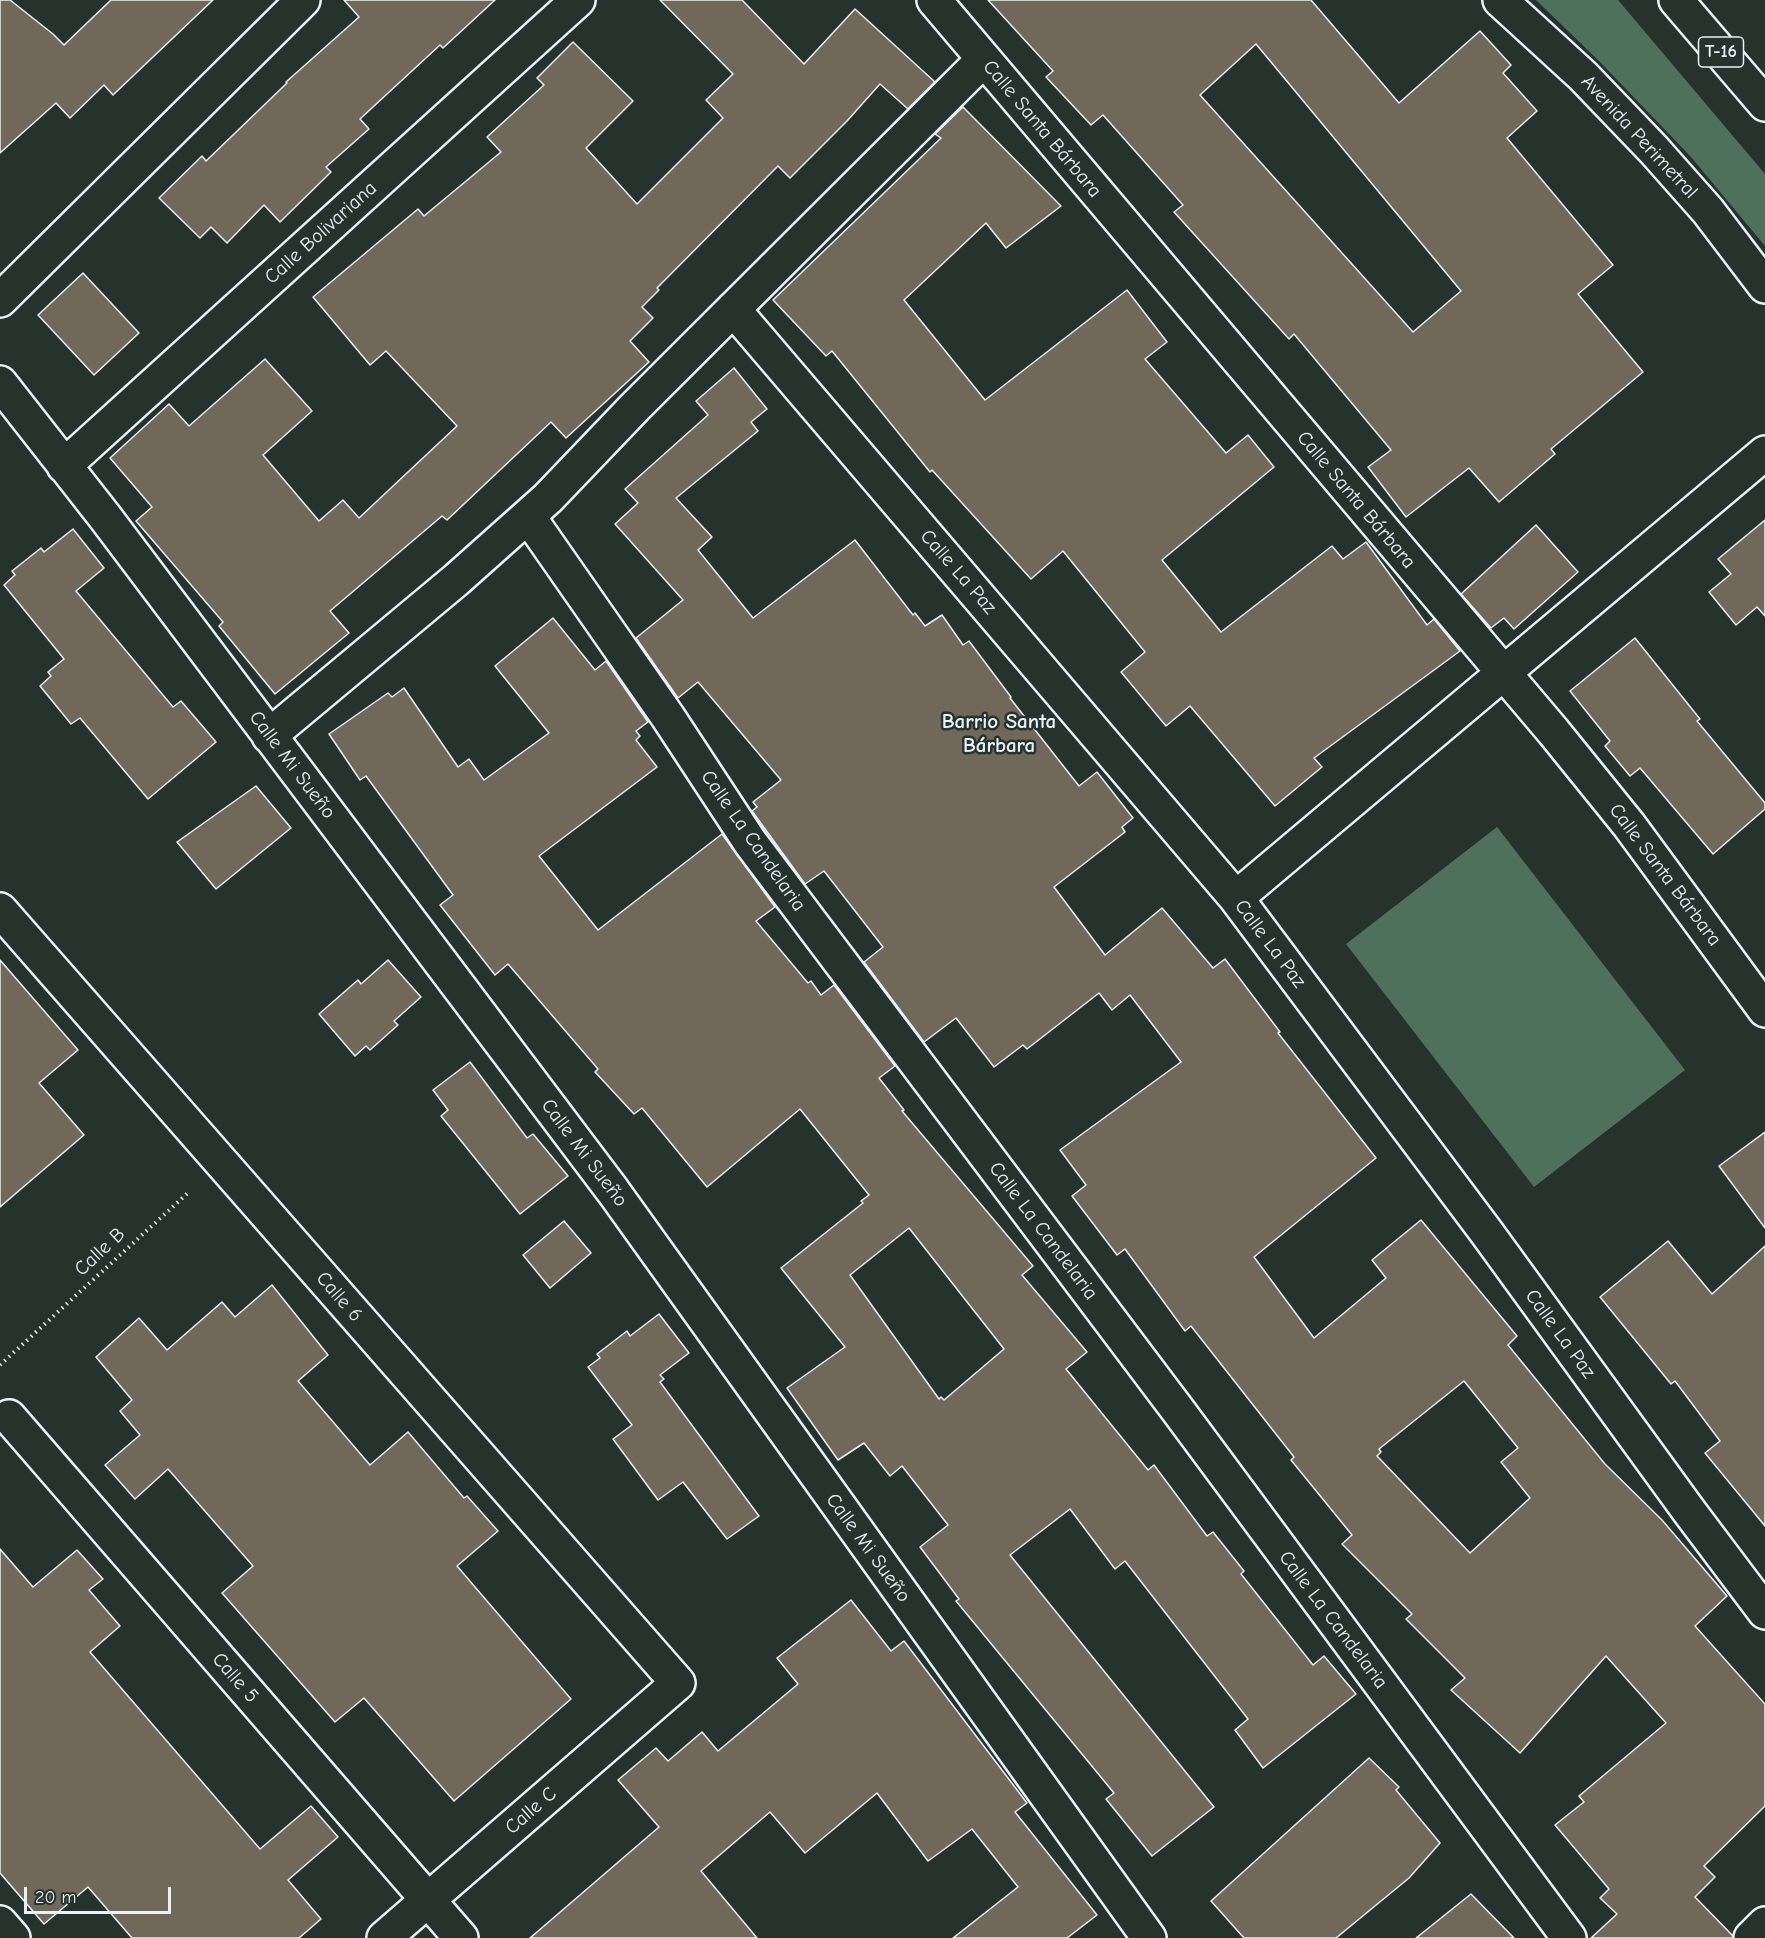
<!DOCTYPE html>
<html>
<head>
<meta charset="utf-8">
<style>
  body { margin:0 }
  #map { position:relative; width:1765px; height:1938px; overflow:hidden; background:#26332d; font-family:"Comic Neue",sans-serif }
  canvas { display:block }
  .scale { position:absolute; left:24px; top:1887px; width:147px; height:27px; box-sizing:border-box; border:3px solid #e8f1f8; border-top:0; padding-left:8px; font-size:18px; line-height:21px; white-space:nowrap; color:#e8f1f8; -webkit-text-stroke:4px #26332d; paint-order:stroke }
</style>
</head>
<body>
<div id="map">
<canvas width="1765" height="1938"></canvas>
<div class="scale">20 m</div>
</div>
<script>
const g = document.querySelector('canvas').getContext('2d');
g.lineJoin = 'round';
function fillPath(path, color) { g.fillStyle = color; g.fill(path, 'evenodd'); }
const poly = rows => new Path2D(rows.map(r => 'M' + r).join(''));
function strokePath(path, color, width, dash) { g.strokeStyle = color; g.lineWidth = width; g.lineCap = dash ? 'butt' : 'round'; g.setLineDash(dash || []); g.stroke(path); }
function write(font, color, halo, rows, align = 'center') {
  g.font = font + ' "Comic Neue",sans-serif'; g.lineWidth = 5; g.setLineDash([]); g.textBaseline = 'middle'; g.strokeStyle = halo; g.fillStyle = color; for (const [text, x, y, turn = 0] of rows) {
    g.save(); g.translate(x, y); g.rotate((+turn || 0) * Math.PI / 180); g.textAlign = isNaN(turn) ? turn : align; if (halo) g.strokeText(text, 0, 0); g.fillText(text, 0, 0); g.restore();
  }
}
fillPath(poly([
  [1536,0,1618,0,1765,174,1765,246,1691,157,1600,62],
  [1497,827,1685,1070,1534,1187,1346,944]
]), '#4f715b');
const building = poly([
  [0,0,10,0,53,34,64,45,111,0,213,0,113,95,104,85,70,118,56,103,0,153,0,0],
  [344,0,495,0,443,48,440,45,360,119,369,129,326,167,331,172,280,222,264,205,227,243,211,227,200,238,159,198,202,156,206,161,287,83,286,82,359,17,344,0],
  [660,0,742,0,804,64,855,9,935,82,908,109,880,84,847,121,790,178,778,166,657,288,659,290,642,307,653,318,630,341,649,362,566,438,551,422,447,520,442,516,330,611,349,633,275,694,219,626,223,622,136,521,152,507,110,458,169,404,189,426,265,359,312,411,263,455,319,521,343,500,359,518,457,426,386,351,370,365,313,297,418,209,424,216,501,152,487,137,544,85,537,78,573,42,633,101,586,148,637,204,723,118,706,100,733,74,660,0],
  [988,0,1311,0,1399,103,1480,31,1511,65,1503,73,1537,111,1507,138,1613,265,1578,294,1643,372,1551,449,1555,454,1499,502,1469,468,1406,517,1368,467,1391,450,1294,334,1289,339,1174,212,1183,205,1103,115,1091,125,1046,77,1053,71,988,0],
  [1256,44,1461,291,1413,332,1200,95,1256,44],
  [963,107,1061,206,1006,248,986,223,904,300,985,400,1127,290,1167,342,1145,359,1226,453,1248,435,1274,467,1162,560,1221,632,1332,546,1343,559,1366,542,1427,625,1434,619,1460,651,1314,758,1322,767,1275,806,1190,706,1166,726,1121,672,1145,652,1063,551,1031,579,932,470,930,472,832,351,826,356,773,300,941,138,935,134,963,107],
  [83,273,139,333,94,375,38,315,83,273],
  [734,368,767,409,751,422,758,431,676,498,712,537,698,550,753,618,855,540,913,615,915,613,925,626,942,615,963,645,969,641,1011,697,1010,698,1079,786,1097,772,1133,818,1122,827,1125,832,1054,887,1105,955,1162,908,1213,968,1225,959,1280,1032,1278,1033,1376,1158,1254,1257,1314,1338,1386,1278,1372,1260,1421,1220,1517,1336,1508,1345,1605,1464,1662,1520,1727,1596,1695,1626,1765,1704,1765,1806,1704,1866,1715,1877,1695,1897,1733,1936,1733,1938,1591,1938,1617,1914,1600,1898,1609,1889,1555,1825,1584,1802,1579,1796,1666,1723,1606,1656,1520,1753,1451,1690,1465,1678,1406,1619,1412,1614,1342,1544,1352,1535,1291,1460,1294,1457,1191,1326,1185,1331,1125,1249,1117,1255,1072,1196,1086,1185,1060,1150,1181,1062,1130,995,1112,1010,1099,993,1027,1049,1023,1045,994,1067,956,1018,924,1042,864,962,883,947,824,871,805,884,752,811,757,807,753,802,781,780,698,682,678,698,636,638,683,600,615,524,638,503,625,489,708,415,696,401,734,368],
  [1464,1381,1518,1448,1501,1462,1530,1498,1470,1553,1377,1456,1381,1452,1379,1449,1464,1381],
  [1765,520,1765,616,1757,607,1736,625,1709,592,1731,574,1718,559,1765,520],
  [1536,525,1578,572,1514,629,1504,618,1491,628,1461,594,1536,525],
  [73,529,104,568,76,591,173,707,181,701,216,742,148,799,80,718,71,724,40,686,51,676,48,672,64,659,4,585,15,575,12,571,41,548,44,552,73,529],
  [553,618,595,670,606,661,648,722,636,731,640,736,636,740,657,767,539,856,598,930,722,834,775,907,756,921,808,983,811,981,821,995,834,985,895,1066,879,1078,904,1110,902,1111,1033,1266,1022,1275,1087,1352,1066,1369,1148,1470,1154,1465,1207,1536,1213,1532,1244,1571,1241,1574,1313,1665,1324,1656,1356,1694,1263,1768,1235,1730,1248,1719,1125,1561,1115,1569,1070,1509,1010,1555,1214,1807,1152,1856,1106,1799,1114,1793,956,1601,959,1599,920,1547,948,1525,902,1466,890,1476,864,1443,838,1460,787,1388,845,1347,781,1268,863,1203,861,1201,869,1195,800,1109,707,1187,642,1108,634,1114,595,1072,598,1069,508,964,495,975,440,905,453,895,366,776,360,780,329,734,388,693,392,697,404,688,458,767,469,759,484,780,549,733,495,666,553,618],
  [909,1228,1004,1349,944,1400,941,1397,939,1399,850,1275,909,1228],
  [1635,638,1700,719,1697,721,1765,803,1765,809,1713,854,1640,768,1630,776,1605,746,1610,741,1570,691,1635,638],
  [256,786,291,828,216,889,177,842,256,786],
  [0,960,78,1050,39,1083,84,1135,0,1207,0,960],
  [388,960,421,997,394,1021,398,1025,370,1050,366,1046,355,1056,319,1014,358,980,361,984,388,960],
  [470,1062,527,1138,533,1134,568,1176,520,1214,441,1116,448,1110,433,1090,470,1062],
  [1765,1132,1765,1228,1719,1166,1765,1132],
  [564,1221,591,1253,550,1288,523,1255,564,1221],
  [1668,1241,1712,1294,1765,1246,1765,1526,1705,1453,1720,1441,1675,1381,1671,1384,1600,1297,1668,1241],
  [272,1285,328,1355,298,1381,370,1465,408,1432,464,1498,467,1496,498,1531,457,1566,571,1699,454,1801,364,1698,335,1722,222,1593,253,1566,168,1469,135,1499,105,1465,140,1435,120,1411,132,1400,96,1357,139,1318,167,1350,222,1302,235,1317,272,1285],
  [659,1314,689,1353,660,1375,664,1379,660,1382,759,1516,727,1539,683,1482,658,1500,613,1439,632,1425,588,1367,600,1358,597,1354,627,1331,630,1336,659,1314],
  [0,1549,33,1587,77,1550,103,1579,89,1590,120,1626,90,1652,260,1849,311,1806,338,1837,288,1880,321,1919,299,1938,132,1938,88,1887,44,1924,0,1873,0,1549],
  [851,1600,891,1651,904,1641,1027,1803,1015,1812,1097,1915,1067,1938,953,1938,1018,1887,972,1829,928,1861,877,1793,805,1853,770,1812,701,1871,757,1938,530,1938,659,1827,618,1780,656,1748,668,1761,702,1732,718,1751,798,1684,777,1658,851,1600],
  [1369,1758,1399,1787,1396,1790,1440,1843,1409,1878,1336,1938,1244,1938,1211,1901,1369,1758],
  [1471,1894,1514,1938,1416,1938,1471,1894]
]);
fillPath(building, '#706858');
strokePath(building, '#e8f1f8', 1.5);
const minor = poly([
  [934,0,1553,731,1629,825,1765,1010],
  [1500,0,1583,76,1654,150,1708,211,1765,286],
  [0,300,303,0],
  [733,309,1236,898,1487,1233,1689,1511,1765,1612],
  [0,383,105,517,613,1191,1149,1938],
  [64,466,578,0],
  [528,516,668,717,750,842,1180,1413,1569,1938],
  [269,736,456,580,548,498,635,407,984,59],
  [1236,898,1765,453],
  [0,910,678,1683,384,1938],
  [9,1417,461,1938],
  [0,1923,13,1938],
  [1751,1938,1765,1924]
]);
const highway = poly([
  [1676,0,1765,104]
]);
strokePath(minor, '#e8f1f8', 38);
strokePath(highway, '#e8f1f8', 38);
strokePath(poly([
  [0,1365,190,1191]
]), '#e8f1f8', 4, [1.5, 4.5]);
strokePath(minor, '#26332d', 33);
strokePath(highway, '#26332d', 33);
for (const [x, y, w] of [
  [1721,52,45]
]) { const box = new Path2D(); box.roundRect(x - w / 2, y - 15, w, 30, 4.5); g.fillStyle = '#26332d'; g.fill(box); strokePath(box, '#e8f1f8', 1.5); }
write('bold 18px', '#e8f1f8', null, [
  ["T-16",1721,52]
]);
write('20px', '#e8f1f8', '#26332d', [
  ["Calle Santa Bárbara",1042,129,50],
  ["Avenida Perimetral",1639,137,47],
  ["Calle Bolivariana",321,233,-42],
  ["Calle Santa Bárbara",1356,500,50],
  ["Calle La Paz",958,572,49],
  ["Calle Mi Sueño",292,765,53],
  ["Calle La Candelaria",753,841,55],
  ["Calle Santa Bárbara",1665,875,53],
  ["Calle La Paz",1270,944,53],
  ["Calle Mi Sueño",584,1153,53],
  ["Calle La Candelaria",1043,1231,53],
  ["Calle B",100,1252,-43],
  ["Calle 6",339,1297,49],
  ["Calle La Paz",1560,1334,54],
  ["Calle Mi Sueño",868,1548,54],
  ["Calle La Candelaria",1333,1620,53],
  ["Calle 5",235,1678,49],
  ["Calle C",531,1811,-41]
]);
write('bold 21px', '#e8f1f8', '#26332d', [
  ["Barrio Santa",999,722],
  ["Bárbara",999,746]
]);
</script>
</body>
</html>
